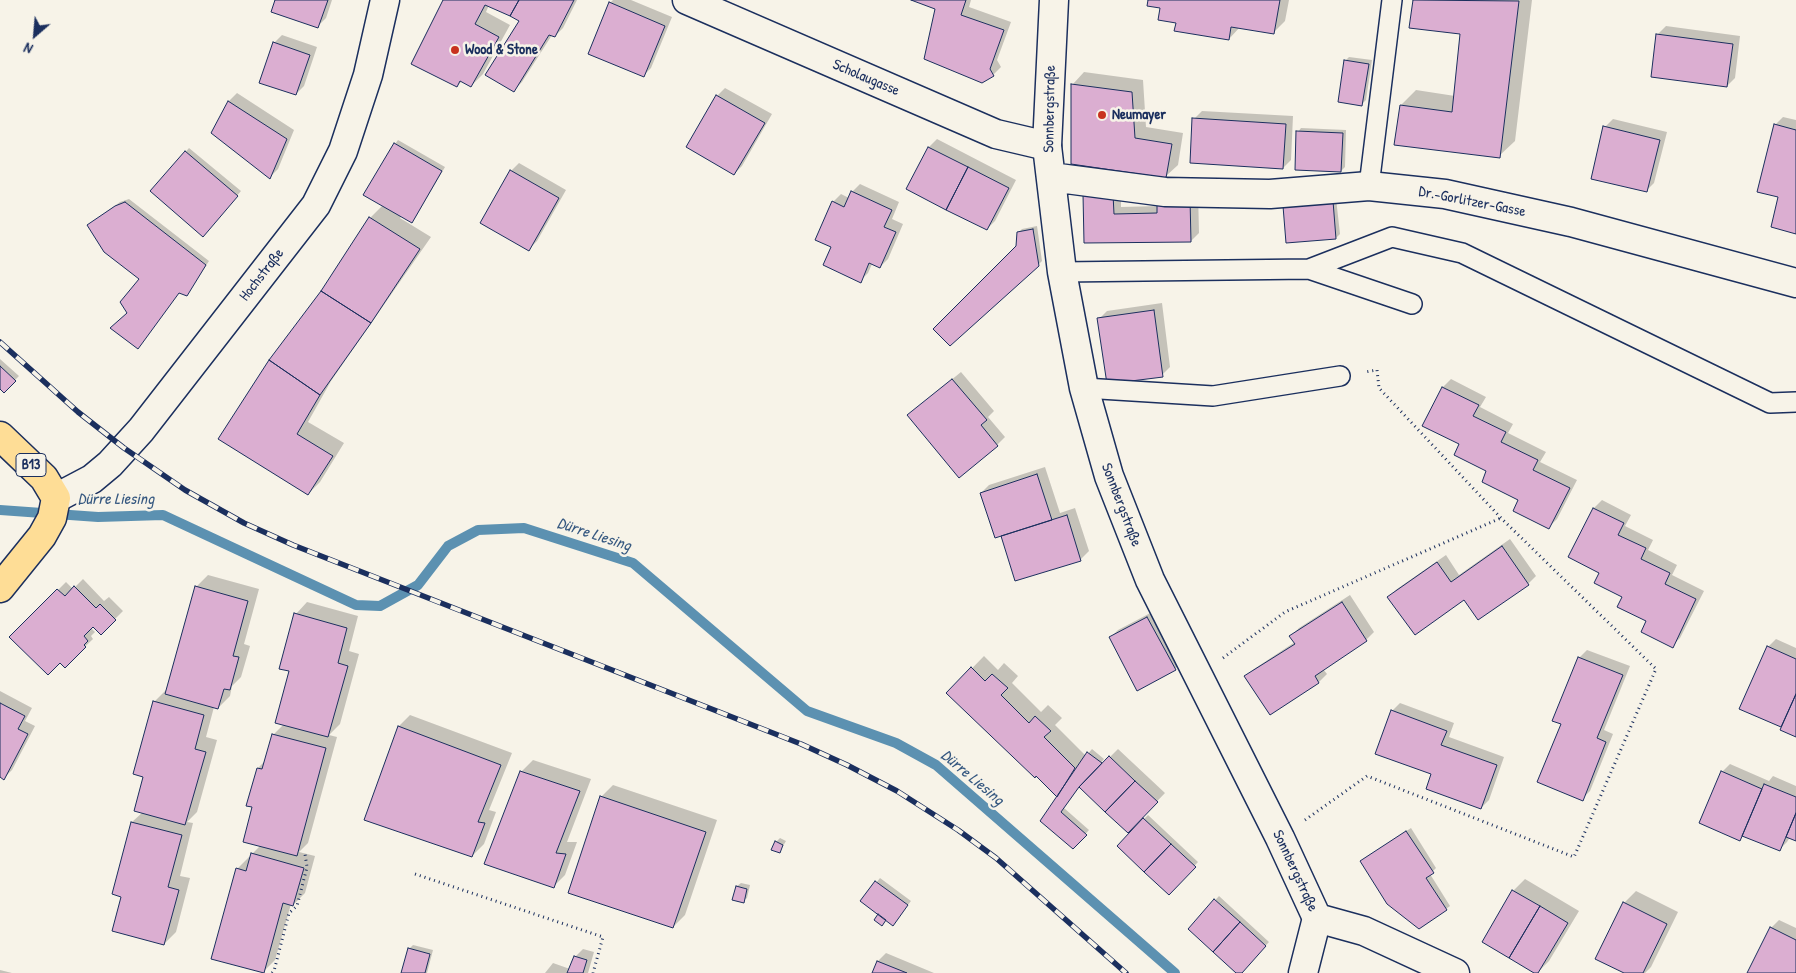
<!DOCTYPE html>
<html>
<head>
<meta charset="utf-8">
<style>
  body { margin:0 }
  #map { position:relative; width:1796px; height:973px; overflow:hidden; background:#f7f3e8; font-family:"Patrick Hand",sans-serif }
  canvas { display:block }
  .north { position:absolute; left:10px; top:10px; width:50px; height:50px; -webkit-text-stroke:4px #f7f3e8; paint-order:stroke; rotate:207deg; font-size:14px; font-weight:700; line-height:20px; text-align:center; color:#1b2f5e }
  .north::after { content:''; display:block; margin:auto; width:18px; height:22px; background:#1b2f5e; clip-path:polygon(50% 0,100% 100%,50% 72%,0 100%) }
</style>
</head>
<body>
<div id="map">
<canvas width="1796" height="973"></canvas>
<div class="north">N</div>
</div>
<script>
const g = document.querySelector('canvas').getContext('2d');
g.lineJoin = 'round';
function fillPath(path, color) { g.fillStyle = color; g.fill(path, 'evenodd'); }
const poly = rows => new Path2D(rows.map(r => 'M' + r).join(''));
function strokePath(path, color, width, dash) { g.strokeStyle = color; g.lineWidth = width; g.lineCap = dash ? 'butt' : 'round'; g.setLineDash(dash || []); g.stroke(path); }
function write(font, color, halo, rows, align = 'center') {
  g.font = font + ' "Patrick Hand",sans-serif'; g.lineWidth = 5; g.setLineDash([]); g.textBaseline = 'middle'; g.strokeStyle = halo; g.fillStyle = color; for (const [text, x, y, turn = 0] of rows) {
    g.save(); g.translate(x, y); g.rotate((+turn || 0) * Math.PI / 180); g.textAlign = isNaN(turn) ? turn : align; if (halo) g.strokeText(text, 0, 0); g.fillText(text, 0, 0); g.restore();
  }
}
fillPath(poly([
  [277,0,332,0,326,18,318,26],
  [444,0,577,0,563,28,555,36,552,35,522,82,514,90,520,20,489,5,486,12,510,25,483,74,471,86,462,81,457,86],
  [613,0,631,0,672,17,651,68,643,76,610,3],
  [914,0,971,0,969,7,1011,22,997,60,1001,67,993,75,936,8],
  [1149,0,1289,0,1285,21,1273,33,1240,27,1229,39,1177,22,1161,7],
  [1414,0,1532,0,1515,141,1499,156,1401,105,1416,90,1455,96,1462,33,1411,26],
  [1666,26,1740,36,1735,78,1727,86,1658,34],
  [282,35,317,47,304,86,296,94,274,43],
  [1349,57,1372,60,1366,100,1362,104,1345,61],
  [1084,72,1143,80,1146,127,1183,133,1178,165,1166,176,1073,84],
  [725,88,772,114,742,166,734,174,687,147,717,96],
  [237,93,294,130,278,169,270,177,213,132,229,101],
  [1202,111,1293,116,1291,160,1283,168,1194,119],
  [1783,117,1796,120,1796,232,1779,196,1775,125],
  [1613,119,1667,132,1654,183,1646,191,1605,127],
  [1301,128,1346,130,1345,167,1341,171,1298,132],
  [937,139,1016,180,995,221,987,229,908,189,929,147],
  [398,140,445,167,415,218,412,222,402,216,400,218,431,237,331,381,308,422,344,443,320,482,308,494,220,439,322,292,370,218,383,205,395,144],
  [189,148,241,191,207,231,152,191],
  [519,163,566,190,537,241,529,249,511,171],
  [860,184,899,202,892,219,903,224,888,259,880,267,872,264,868,273,860,281,833,202,841,194,849,198,852,192],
  [1121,186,1121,207,1159,206,1198,191,1199,233,1191,241,1085,242],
  [1336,198,1340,234,1336,238,1288,242],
  [129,199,209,261,190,290,179,292,128,313,140,279,93,222,120,202],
  [1037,226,1042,261,1038,265,1017,246,1018,233,1022,229],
  [1162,303,1170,367,1162,375,1099,319,1107,311],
  [0,359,19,376,4,391,0,388],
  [961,372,994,411,988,417,1005,437,997,445,917,408],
  [1451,379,1486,397,1480,407,1513,424,1508,433,1546,452,1540,462,1577,480,1557,519,1549,527,1461,444,1443,387],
  [1045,467,1060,513,1075,508,1089,551,1081,559,1016,580,1002,534,981,493,989,485],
  [1602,500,1631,515,1625,526,1653,540,1648,550,1677,565,1672,575,1704,591,1680,638,1672,646,1601,572,1570,557,1594,508],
  [1510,539,1536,576,1528,584,1464,598,1389,597,1397,589,1446,555,1459,575],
  [208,575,259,589,244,644,250,646,241,677,232,686,230,696,218,708,214,707,206,737,217,740,197,812,187,822,193,823,180,876,190,878,176,932,164,944,123,896,114,893,132,822,143,812,145,776,154,702,166,690,196,587],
  [83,579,104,601,109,597,123,611,101,633,93,625,91,628,95,632,91,636,93,639,65,666,11,637,66,582,73,589],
  [1350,595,1374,632,1366,640,1323,669,1327,674,1319,682,1270,713,1246,676,1254,669,1295,642,1291,636,1299,628],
  [307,602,358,616,349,651,359,654,340,724,329,735,337,737,308,843,299,852,315,856,305,893,293,905,291,904,275,960,263,972,237,869,249,857,251,857,252,854,261,845,254,806,258,768,266,760,273,735,284,724,296,614],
  [1156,610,1183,661,1175,669,1110,638,1118,630],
  [1776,639,1796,648,1796,736,1783,727,1741,709,1768,647],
  [1587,650,1630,666,1604,730,1613,734,1590,791,1582,799,1563,723,1579,658],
  [984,656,998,670,1004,663,1018,676,1012,683,1041,712,1048,705,1062,718,1055,725,1086,756,1092,749,1104,759,1096,769,1097,770,1118,749,1165,793,1140,819,1142,821,1148,815,1198,862,1169,893,1138,825,1080,786,1064,808,1089,830,1073,848,1042,821,1059,796,948,693],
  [0,691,32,708,25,721,35,726,12,770,4,778,0,776],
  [1400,703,1454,723,1449,737,1504,757,1489,800,1481,808,1433,773,1392,711],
  [410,715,512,753,489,810,496,812,484,844,472,856,399,726],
  [533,760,591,779,567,842,577,842,565,875,553,887,521,772],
  [1730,764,1769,781,1773,776,1796,786,1796,840,1790,837,1787,842,1779,850,1744,835,1740,839,1722,772],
  [613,785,717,820,685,915,673,927,601,797],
  [1411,828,1436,868,1430,874,1450,906,1446,909,1365,858],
  [780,838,786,841,780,851,776,842],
  [880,878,911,901,896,920,887,919,882,924,880,914,862,901],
  [1525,879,1579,911,1549,961,1537,973,1513,891],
  [741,883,750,885,747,898,743,901,737,886],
  [1636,891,1678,912,1651,967,1645,973,1627,973,1624,903],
  [1219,896,1269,942,1240,973,1238,973,1189,929],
  [1779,920,1796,928,1796,973,1748,973,1771,928],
  [413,945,433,950,427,973,403,973,409,949],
  [583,949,594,952,588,973,545,973,553,963,570,969,575,957],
  [886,953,934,973,873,973,878,961],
  [0,970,12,973,0,973]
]), '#0003');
strokePath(poly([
  [0,510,98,517,163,515,356,605,380,606,418,585,448,546,478,530,524,528,633,563,807,711,896,743,936,765,1175,973]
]), '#5c91b1', 10);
const building = poly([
  [275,0,328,0,318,28,271,12,275,0],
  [443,0,519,0,510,16,485,5,475,24,499,37,471,87,460,81,457,87,411,64,443,0],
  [519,0,574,0,555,37,549,35,514,92,485,75,519,21,510,16,519,0],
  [911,0,966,0,961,15,1004,30,990,69,994,76,982,83,924,59,935,9,911,0],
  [1148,0,1280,0,1274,34,1231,27,1229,40,1174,31,1176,23,1158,20,1160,8,1147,6,1148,0],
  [1413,0,1519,1,1500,158,1394,145,1400,105,1452,112,1460,34,1409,28,1413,0],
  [609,2,665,26,644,77,588,54,609,2],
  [1656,34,1733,44,1727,87,1651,77,1656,34],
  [273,42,310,55,296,95,259,83,273,42],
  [1344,60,1369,64,1362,106,1338,102,1344,60],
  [1071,84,1132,92,1135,138,1172,144,1166,178,1071,164,1071,84],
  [716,95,765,123,734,175,686,147,716,95],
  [228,101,287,139,270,179,211,133,228,101],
  [1192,118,1286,124,1283,169,1190,163,1192,118],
  [1774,124,1796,130,1796,234,1771,227,1778,197,1757,192,1774,124],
  [1603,126,1660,140,1647,192,1591,179,1603,126],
  [1296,131,1343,133,1341,172,1295,170,1296,131],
  [394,143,442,171,412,223,363,195,394,143],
  [928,147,968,167,946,210,906,189,928,147],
  [185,151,238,196,203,237,150,191,185,151],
  [968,167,1009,188,987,230,946,210,968,167],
  [510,170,559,198,529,251,480,223,510,170],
  [851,191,892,210,884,227,896,232,880,268,869,263,861,283,823,265,831,247,815,240,832,201,844,207,851,191],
  [1083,194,1113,194,1114,214,1157,213,1157,199,1190,198,1191,242,1084,243,1083,194],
  [1333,201,1336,239,1286,243,1283,206,1333,201],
  [125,202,206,265,187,296,179,293,138,349,110,328,127,313,120,302,139,279,104,252,87,225,115,206,125,202],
  [369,217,420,249,371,323,321,291,369,217],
  [1033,229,1039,266,950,346,933,329,1016,246,1017,232,1033,229],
  [321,291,371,323,320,395,269,360,321,291],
  [1154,310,1163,377,1107,384,1097,318,1154,310],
  [269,360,320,395,297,434,333,456,308,495,218,439,269,360],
  [0,366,16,381,4,393,0,389,0,366],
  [952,379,987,420,981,425,998,446,959,478,907,415,952,379],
  [1442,387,1479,405,1473,416,1506,432,1501,442,1538,460,1533,470,1570,488,1549,529,1513,511,1518,500,1482,482,1486,471,1454,455,1459,444,1422,426,1442,387],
  [1037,474,1052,520,995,538,980,493,1037,474],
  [1593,508,1624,523,1618,535,1646,548,1641,559,1670,573,1665,584,1696,599,1673,648,1641,632,1646,621,1617,607,1622,597,1594,583,1599,573,1568,557,1593,508],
  [1067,515,1081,561,1015,581,1001,536,1067,515],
  [1502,546,1529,585,1478,620,1464,600,1415,635,1387,597,1437,562,1451,582,1502,546],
  [74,586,96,608,100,604,116,620,101,635,93,627,84,636,88,641,84,645,86,647,65,668,60,663,48,675,9,637,57,589,65,596,74,586],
  [195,586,248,601,233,656,239,657,230,690,224,689,218,709,165,694,195,586],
  [1342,602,1367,641,1315,676,1319,683,1270,715,1244,676,1295,644,1289,636,1342,602],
  [294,613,347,628,338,663,348,666,328,737,275,723,289,671,279,669,294,613],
  [1147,617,1176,670,1137,691,1109,637,1147,617],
  [1767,646,1796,659,1796,694,1781,727,1739,709,1767,646],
  [1578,657,1623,675,1597,738,1606,742,1583,801,1537,782,1561,724,1552,721,1578,657],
  [971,667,985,681,992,674,1008,688,1001,695,1029,723,1035,716,1051,731,1044,737,1075,768,1057,797,1036,776,1035,778,946,693,971,667],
  [1796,694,1796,737,1780,730,1796,694],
  [153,701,204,715,195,749,206,752,185,825,134,811,143,777,133,774,153,701],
  [0,703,25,716,18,729,28,734,4,780,0,777,0,703],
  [1391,710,1447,731,1441,745,1497,765,1481,809,1426,789,1431,774,1375,754,1391,710],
  [398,726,501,765,478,822,485,823,472,857,364,820,398,726],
  [272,734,326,748,297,856,243,842,252,807,246,806,257,768,262,769,272,734],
  [1087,752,1102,763,1079,787,1061,812,1087,835,1073,849,1040,821,1087,752],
  [1109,756,1135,781,1105,812,1079,787,1109,756],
  [520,771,580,791,556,853,566,854,554,888,484,864,520,771],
  [1721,771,1762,789,1740,841,1699,823,1721,771],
  [1135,781,1158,802,1128,833,1105,812,1135,781],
  [1764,784,1796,797,1796,813,1780,851,1742,836,1764,784],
  [600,796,706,832,673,928,568,893,600,796],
  [1796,813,1796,841,1786,837,1796,813],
  [1143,818,1171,844,1144,872,1117,846,1143,818],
  [131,822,182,835,168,887,179,890,164,945,112,931,121,897,112,894,131,822],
  [1406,831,1434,873,1426,878,1447,910,1419,929,1387,904,1360,861,1406,831],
  [775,841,783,845,780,853,771,850,775,841],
  [1171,844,1196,867,1169,895,1144,872,1171,844],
  [251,853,304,868,293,906,283,903,264,973,211,959,236,868,246,871,251,853],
  [875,881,908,905,893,926,860,901,875,881],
  [736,886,747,889,744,903,732,900,736,886],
  [1512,890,1540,906,1509,958,1482,942,1512,890],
  [1214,899,1240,922,1213,952,1188,929,1214,899],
  [1623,902,1667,924,1643,973,1624,973,1595,959,1623,902],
  [1540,906,1568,923,1538,973,1534,973,1509,958,1540,906],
  [878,914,886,920,882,926,874,920,878,914],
  [1240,922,1266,946,1242,973,1236,973,1213,952,1240,922],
  [1770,927,1796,940,1796,973,1747,973,1770,927],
  [408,948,430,954,425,973,401,973,408,948],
  [574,956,587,960,583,973,567,973,574,956],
  [877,961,907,973,872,973,877,961]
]);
fillPath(building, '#dbaed1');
strokePath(building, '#1b2f5e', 1);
const service = poly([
  [1369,186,1392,0],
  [1309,269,1412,304],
  [1062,272,1309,269,1392,237,1462,253,1770,403,1796,402],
  [1084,388,1213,396,1340,376]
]);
const minor = poly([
  [1047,146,1062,272,1084,388,1109,476,1150,580,1280,838,1317,918,1364,931,1455,973],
  [1051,177,1165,192,1270,194,1369,186,1445,194,1571,222,1796,283]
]);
const tertiary = poly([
  [1303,973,1317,918]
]);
const secondary = poly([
  [687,0,996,134,1047,146,1054,0],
  [56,498,92,479,110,464,141,430,316,205,343,151,368,75,385,0]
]);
const primary = poly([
  [0,436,44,478,56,498,52,518,42,536,0,588]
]);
strokePath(service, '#1b2f5e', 22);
strokePath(minor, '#1b2f5e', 31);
strokePath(tertiary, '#1b2f5e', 31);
strokePath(secondary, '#1b2f5e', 31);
strokePath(primary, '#1b2f5e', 31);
strokePath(poly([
  [1223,658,1285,612,1501,518],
  [1305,820,1367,776,1574,857,1656,669,1501,518,1379,388,1377,370,1365,372],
  [415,874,603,937,593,973],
  [272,973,274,971,289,913,297,906,307,867,305,854]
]), '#1b2f5e', 3, [1, 4]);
strokePath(service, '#f7f3e8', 19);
strokePath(minor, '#f7f3e8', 28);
strokePath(tertiary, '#f7f3e8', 28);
strokePath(secondary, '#f7f3e8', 28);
strokePath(primary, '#fedd96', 28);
const rail = poly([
  [0,342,78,412,124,448,185,490,244,523,293,545,801,744,847,765,897,791,958,830,996,858,1126,973]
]);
strokePath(rail, '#1b2f5e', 5.5);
strokePath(rail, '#f7f3e8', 4, [11]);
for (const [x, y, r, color] of [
  [455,50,5,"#c8321e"],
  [1102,115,5,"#c8321e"]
]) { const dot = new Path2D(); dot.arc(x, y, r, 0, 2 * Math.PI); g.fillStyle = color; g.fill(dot); strokePath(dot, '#f7f3e8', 2); }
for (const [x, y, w] of [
  [31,465,30]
]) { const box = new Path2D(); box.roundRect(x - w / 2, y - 11.5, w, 23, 4); g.fillStyle = '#f7f3e8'; g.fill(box); strokePath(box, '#1b2f5e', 1); }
write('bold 14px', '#1b2f5e', null, [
  ["B13",31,465]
]);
write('bold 15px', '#1b2f5e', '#f7f3e8', [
  ["Wood & Stone",465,50],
  ["Neumayer",1112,115]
], 'left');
write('15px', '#1b2f5e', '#f7f3e8', [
  ["Scholaugasse",866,78,23],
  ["Sonnbergstraße",1050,109,-89],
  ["Dr.-Gorlitzer-Gasse",1472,202,11],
  ["Hochstraße",262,275,-52],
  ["Sonnbergstraße",1121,505,69],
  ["Sonnbergstraße",1295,871,65]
]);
write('italic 16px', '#365880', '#f7f3e8', [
  ["Dürre Liesing",116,500],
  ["Dürre Liesing",594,535,18],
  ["Dürre Liesing",972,778,40]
]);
</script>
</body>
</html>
